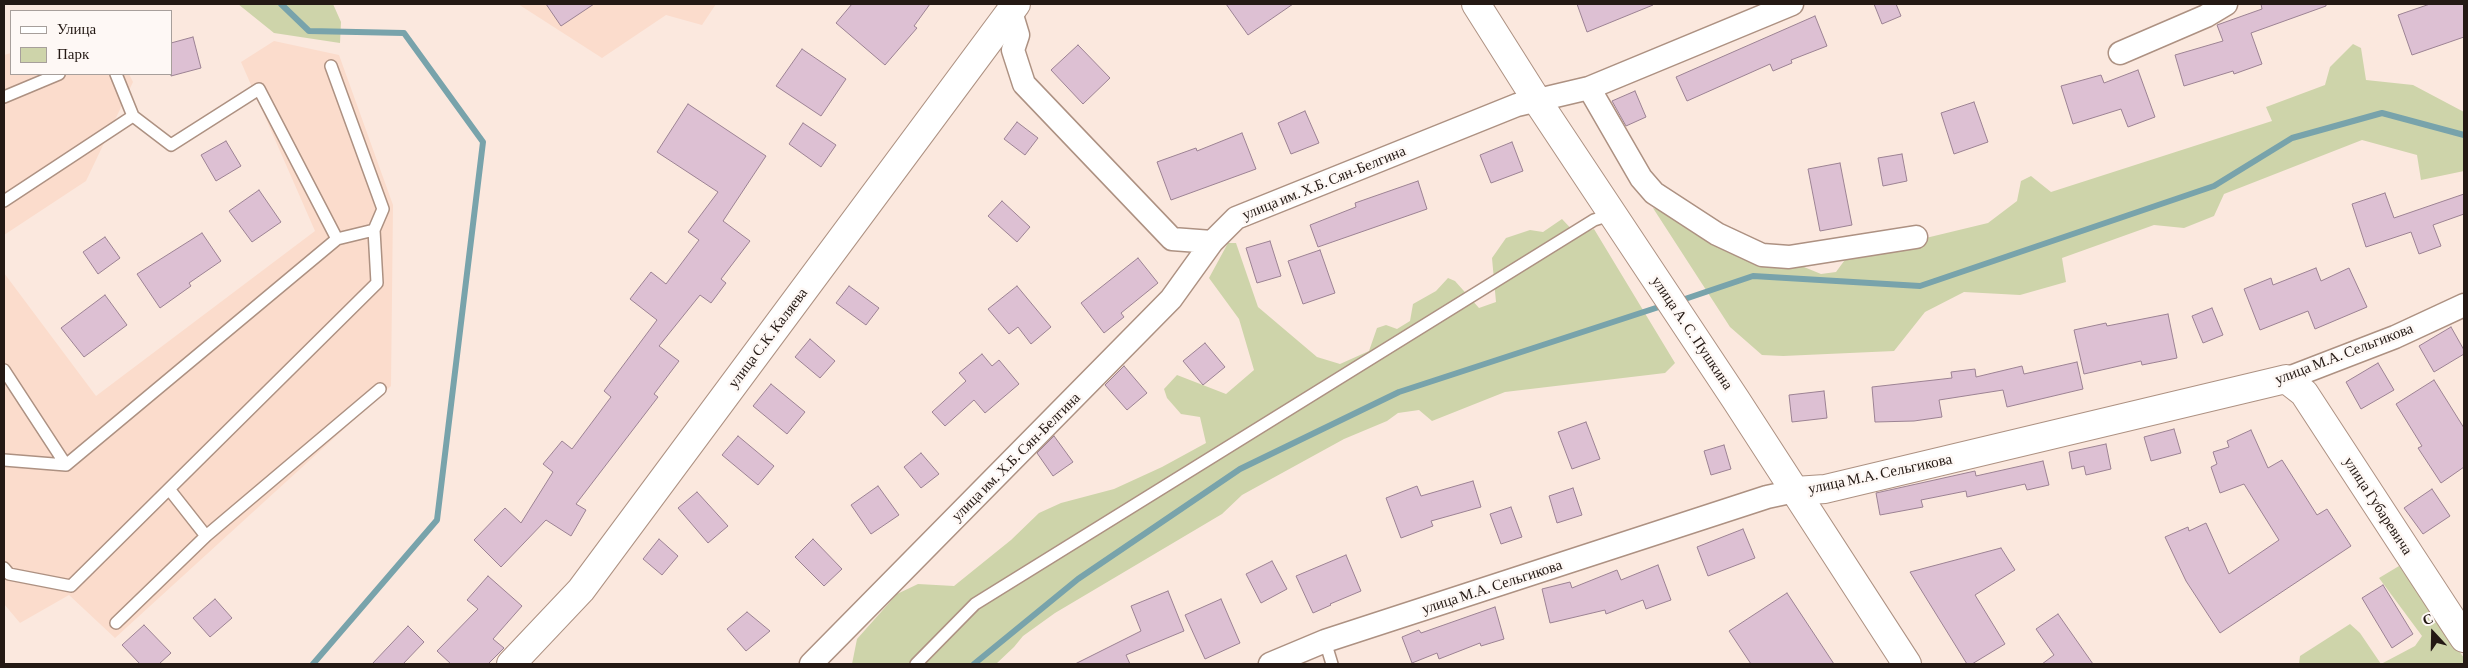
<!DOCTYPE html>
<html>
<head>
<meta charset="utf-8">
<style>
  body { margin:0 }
  #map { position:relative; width:2468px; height:668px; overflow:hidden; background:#fbe8de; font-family:"Crimson Pro",serif }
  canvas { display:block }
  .frame { position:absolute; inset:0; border:5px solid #241914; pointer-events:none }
  .legend { position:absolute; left:10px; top:10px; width:162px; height:65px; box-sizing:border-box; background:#fef8f5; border:1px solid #a79f9b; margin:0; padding:6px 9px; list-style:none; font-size:15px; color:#241914 }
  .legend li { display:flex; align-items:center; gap:10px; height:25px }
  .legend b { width:25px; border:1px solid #a79f9b }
  .north { position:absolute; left:2408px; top:608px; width:50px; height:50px; -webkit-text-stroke:4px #fef8f5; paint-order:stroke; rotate:339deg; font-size:14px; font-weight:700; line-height:20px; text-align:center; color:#241914 }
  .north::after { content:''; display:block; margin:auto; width:18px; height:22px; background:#241914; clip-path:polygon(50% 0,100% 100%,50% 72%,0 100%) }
</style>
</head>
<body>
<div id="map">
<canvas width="2468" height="668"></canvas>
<div class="frame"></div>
<ul class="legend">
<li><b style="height:6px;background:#fff"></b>Улица</li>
<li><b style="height:14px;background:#ced4aa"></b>Парк</li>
</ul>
<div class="north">С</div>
</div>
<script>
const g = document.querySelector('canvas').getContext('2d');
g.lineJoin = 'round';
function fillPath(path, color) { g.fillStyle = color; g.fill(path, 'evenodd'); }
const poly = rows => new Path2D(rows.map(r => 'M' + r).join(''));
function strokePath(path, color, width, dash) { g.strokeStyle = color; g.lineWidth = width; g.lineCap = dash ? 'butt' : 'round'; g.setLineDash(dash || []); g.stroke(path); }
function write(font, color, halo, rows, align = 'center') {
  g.font = font + ' "Crimson Pro",serif'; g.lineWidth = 5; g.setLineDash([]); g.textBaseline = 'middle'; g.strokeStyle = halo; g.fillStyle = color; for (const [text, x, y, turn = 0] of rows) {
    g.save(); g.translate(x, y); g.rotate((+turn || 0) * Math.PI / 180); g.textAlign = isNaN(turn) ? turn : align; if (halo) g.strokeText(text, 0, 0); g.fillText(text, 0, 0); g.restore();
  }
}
fillPath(poly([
  [518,4,716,4,702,25,666,15,602,58],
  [274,41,339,55,393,205,391,386,115,638,69,595,20,623,4,604,4,273,96,396,315,231,241,62],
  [11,53,11,74,129,74,133,82,86,181,4,235,4,55]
]), '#fbdccc');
fillPath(poly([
  [238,4,333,4,341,22,340,43,274,33],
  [2353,44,2361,48,2366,80,2413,85,2464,112,2464,171,2421,180,2417,155,2362,140,2224,194,2214,216,2184,228,2154,225,2062,258,2066,282,2020,295,1964,292,1925,312,1894,351,1783,356,1762,355,1730,327,1653,208,1673,213,1821,274,1836,272,1847,257,1988,223,2017,201,2021,181,2031,176,2051,192,2272,121,2266,107,2325,85,2330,67],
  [1562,219,1577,235,1594,229,1675,363,1665,373,1505,392,1432,421,1419,410,1398,413,1387,421,1344,439,1242,495,1222,514,1055,613,1023,636,1014,647,996,664,852,664,857,639,897,594,918,584,954,586,1011,540,1039,513,1061,503,1114,489,1162,467,1206,443,1200,417,1181,414,1167,398,1164,389,1177,375,1226,394,1254,370,1239,319,1209,278,1228,243,1236,243,1258,307,1317,357,1340,364,1369,351,1377,328,1386,325,1397,329,1410,321,1413,304,1436,291,1448,278,1455,281,1479,308,1496,302,1492,258,1506,238,1530,230,1543,232],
  [2399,566,2464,658,2464,664,2299,664,2300,656,2350,624,2360,633,2381,664,2415,646,2422,636,2379,578]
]), '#ced4aa');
strokePath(poly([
  [281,4,309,31,404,33,483,142,437,520,313,664],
  [1679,301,1753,276,1920,286,2214,186,2292,138,2382,113,2464,135],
  [974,664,1078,579,1240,469,1399,392,1665,305]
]), '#78a3ab', 6);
const building = poly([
  [546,4,594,4,561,26,546,4],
  [852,4,930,4,914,26,917,28,885,65,836,23,852,4],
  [1226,4,1293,4,1248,35,1226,4],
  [1577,4,1653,4,1653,5,1587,32,1577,4],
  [1874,4,1896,4,1901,16,1882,24,1874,4],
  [2261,4,2326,4,2326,6,2251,33,2262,64,2234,74,2233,71,2184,86,2175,55,2223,41,2217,25,2262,9,2261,4],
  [2430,4,2464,4,2464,37,2412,55,2398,15,2430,4],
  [1815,16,1827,46,1791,60,1792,63,1773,71,1770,64,1687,101,1676,77,1815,16],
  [193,37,201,68,171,76,171,43,193,37],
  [1078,45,1110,78,1083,104,1051,70,1078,45],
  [802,49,846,79,821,116,776,86,802,49],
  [2138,70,2155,117,2128,127,2121,109,2073,124,2061,86,2101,75,2104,83,2138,70],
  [1635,91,1646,117,1626,126,1612,101,1635,91],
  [1974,102,1988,142,1954,154,1941,113,1974,102],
  [688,104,766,156,723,221,750,241,721,279,726,283,711,303,700,295,659,346,679,361,654,394,658,397,576,504,586,510,571,536,546,520,501,567,474,540,505,508,521,523,553,472,543,464,562,441,572,449,611,397,604,391,657,320,630,299,651,272,666,284,699,240,688,232,718,192,657,152,688,104],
  [1305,111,1319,143,1291,154,1278,123,1305,111],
  [1017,122,1038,138,1025,155,1004,139,1017,122],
  [803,123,836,145,821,167,789,144,803,123],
  [1242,133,1256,169,1171,200,1157,162,1196,148,1197,151,1242,133],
  [226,141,241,166,216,181,201,155,226,141],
  [1512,142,1523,171,1491,183,1480,155,1512,142],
  [1902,154,1907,181,1883,186,1878,158,1902,154],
  [1840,163,1852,225,1820,231,1808,169,1840,163],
  [1418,181,1427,209,1318,247,1310,225,1356,207,1355,203,1418,181],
  [259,190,281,222,252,242,229,211,259,190],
  [2385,193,2394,218,2464,194,2464,214,2433,225,2441,246,2419,254,2411,232,2366,247,2352,204,2385,193],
  [1002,201,1030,227,1017,242,988,216,1002,201],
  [202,233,221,261,189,283,191,286,160,308,137,274,202,233],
  [105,237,120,258,98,274,83,252,105,237],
  [1270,241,1281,276,1257,283,1246,248,1270,241],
  [1320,250,1335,293,1303,304,1288,261,1320,250],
  [1138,258,1158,283,1121,313,1124,317,1104,333,1081,303,1138,258],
  [2316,268,2321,281,2349,268,2367,307,2315,329,2308,311,2260,330,2244,289,2271,278,2273,285,2316,268],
  [849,286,879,308,866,325,836,303,849,286],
  [1017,286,1051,327,1031,344,1018,327,1009,334,988,309,1017,286],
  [105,295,127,325,84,357,61,328,105,295],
  [2212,308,2223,335,2203,343,2192,316,2212,308],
  [2168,314,2177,358,2142,365,2141,361,2084,374,2074,330,2106,323,2107,326,2168,314],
  [2451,327,2464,350,2464,354,2434,372,2419,346,2451,327],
  [810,339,835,361,820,378,795,357,810,339],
  [1205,343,1225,367,1203,385,1183,361,1205,343],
  [982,354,992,366,999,360,1019,384,985,413,974,400,945,426,932,412,966,381,959,373,982,354],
  [2077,362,2083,389,2007,407,2003,390,1939,400,1942,417,1914,421,1875,422,1872,387,1952,378,1951,372,1975,369,1976,377,2022,366,2024,374,2077,362],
  [2378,363,2394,390,2361,409,2346,382,2378,363],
  [1124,366,1147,393,1127,410,1105,385,1124,366],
  [2434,380,2464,428,2464,467,2441,483,2418,448,2422,446,2396,404,2434,380],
  [771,384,805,412,787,434,753,406,771,384],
  [1824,391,1827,418,1792,422,1789,395,1824,391],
  [1586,422,1600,459,1572,469,1558,432,1586,422],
  [2174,429,2181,453,2151,461,2144,437,2174,429],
  [2251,430,2268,468,2282,460,2317,515,2327,509,2351,546,2220,633,2186,581,2165,537,2188,527,2189,531,2206,523,2229,574,2279,540,2244,484,2220,493,2211,467,2217,464,2213,452,2229,447,2227,441,2251,430],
  [738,436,774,466,758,485,722,455,738,436],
  [1054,436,1073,462,1053,476,1037,453,1054,436],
  [2106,444,2111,469,2086,475,2084,466,2072,469,2069,452,2106,444],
  [1724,445,1731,469,1711,475,1704,451,1724,445],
  [921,453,939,474,921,488,904,467,921,453],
  [2043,461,2049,485,2027,490,2025,484,1967,497,1966,491,1921,500,1923,507,1880,515,1876,493,1975,471,1976,476,2043,461],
  [1473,481,1481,507,1431,521,1433,526,1401,538,1386,498,1417,486,1421,496,1473,481],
  [878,486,899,515,871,534,851,505,878,486],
  [1573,488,1582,515,1557,523,1549,496,1573,488],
  [2432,489,2450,516,2423,534,2404,508,2432,489],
  [697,492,728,526,708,543,678,508,697,492],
  [1511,507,1522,537,1501,544,1490,514,1511,507],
  [1743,529,1755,558,1708,576,1697,547,1743,529],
  [659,539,678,556,662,575,643,559,659,539],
  [813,539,842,569,824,586,795,557,813,539],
  [2001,548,2015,570,1975,595,2005,644,1972,664,1967,664,1910,572,2001,548],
  [1346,555,1361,591,1330,604,1331,605,1313,613,1296,576,1346,555],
  [1272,561,1287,589,1261,603,1246,574,1272,561],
  [1658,565,1671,600,1646,609,1643,600,1606,614,1605,610,1550,623,1542,589,1570,582,1572,588,1617,570,1621,580,1658,565],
  [488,576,522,606,493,639,504,648,488,664,451,664,437,651,478,609,467,600,488,576],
  [2383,585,2413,634,2392,648,2362,598,2383,585],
  [1168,591,1184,631,1126,655,1130,664,1075,664,1141,631,1131,606,1168,591],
  [1787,593,1834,664,1751,664,1729,631,1787,593],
  [215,599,232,618,210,637,193,618,215,599],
  [1221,599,1240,643,1205,659,1185,615,1221,599],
  [1495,607,1504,639,1481,646,1480,643,1439,659,1437,653,1412,663,1402,637,1419,630,1421,633,1495,607],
  [747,612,770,631,746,651,727,629,747,612],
  [2058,614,2093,664,2042,664,2054,655,2036,629,2058,614],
  [144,625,171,653,159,664,140,664,122,645,144,625],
  [408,626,424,642,403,664,372,664,408,626]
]);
fillPath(building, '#ddc0d3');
strokePath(building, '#9c8293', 1);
const service = poly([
  [4,97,59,74],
  [4,201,133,116],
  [337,239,374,230],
  [4,370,66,465],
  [4,460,66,465,337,239,259,89,171,145,133,116,116,74],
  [169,489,206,536,380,389],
  [4,568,9,574,71,586,377,283,374,230,383,209,331,66],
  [116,623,206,536],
  [1325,641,1332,664],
  [916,664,975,604,1594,220,1613,214]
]);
const minor = poly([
  [1011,12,1018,35,1013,50,1024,84,1172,239,1212,242],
  [2120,53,2206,16,2226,4],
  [1589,88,1641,178,1654,193,1717,234,1762,255,1789,257,1916,237],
  [2286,379,2395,337,2464,305],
  [811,664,1171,299,1212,242,1236,218,1517,105,1589,88,1792,4],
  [1270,664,1325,641,1767,497,1795,491]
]);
const tertiary = poly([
  [1795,491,1825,489,2286,379,2304,393,2464,638],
  [511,664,581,590,1016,4]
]);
const secondary = poly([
  [1476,4,1536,99,1736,400,1907,664]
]);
strokePath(service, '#ad9182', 14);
strokePath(minor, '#ad9182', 25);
strokePath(tertiary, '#ad9182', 30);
strokePath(secondary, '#ad9182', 30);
strokePath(service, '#fff', 11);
strokePath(minor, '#fff', 22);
strokePath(tertiary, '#fff', 28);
strokePath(secondary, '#fff', 28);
write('15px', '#241914', '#fef8f5', [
  ["улица им. Х.Б. Сян-Белгина",1324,183,-22],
  ["улица А. С. Пушкина",1692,333,56],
  ["улица С.К. Каляева",768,338,-53],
  ["улица М.А. Сельгикова",2344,354,-21],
  ["улица им. Х.Б. Сян-Белгина",1016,457,-45],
  ["улица М.А. Сельгикова",1880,474,-12],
  ["улица Губаревича",2378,506,57],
  ["улица М.А. Сельгикова",1492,587,-18]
]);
</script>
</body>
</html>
